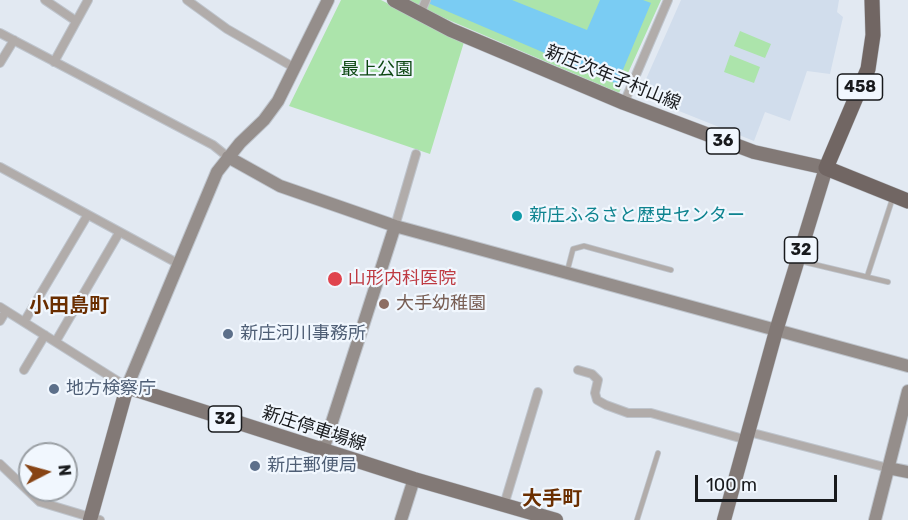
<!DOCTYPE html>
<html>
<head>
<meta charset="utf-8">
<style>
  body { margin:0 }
  #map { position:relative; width:908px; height:520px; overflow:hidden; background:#e2e9f2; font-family:Rubik,sans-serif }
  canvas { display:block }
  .north { position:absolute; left:18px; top:442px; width:60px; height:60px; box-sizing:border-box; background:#f1f7fe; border:2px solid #9a9fa4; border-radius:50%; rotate:84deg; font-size:16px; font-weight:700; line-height:24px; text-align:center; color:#181a1d }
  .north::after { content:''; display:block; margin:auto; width:21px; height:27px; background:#874415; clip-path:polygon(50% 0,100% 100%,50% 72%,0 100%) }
  .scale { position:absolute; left:695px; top:475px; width:142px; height:27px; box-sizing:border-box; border:3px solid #181a1d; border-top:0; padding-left:8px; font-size:18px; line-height:21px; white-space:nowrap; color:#181a1d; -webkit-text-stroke:4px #f1f7fe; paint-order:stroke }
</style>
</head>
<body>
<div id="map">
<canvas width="908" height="520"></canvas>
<div class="north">N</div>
<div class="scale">100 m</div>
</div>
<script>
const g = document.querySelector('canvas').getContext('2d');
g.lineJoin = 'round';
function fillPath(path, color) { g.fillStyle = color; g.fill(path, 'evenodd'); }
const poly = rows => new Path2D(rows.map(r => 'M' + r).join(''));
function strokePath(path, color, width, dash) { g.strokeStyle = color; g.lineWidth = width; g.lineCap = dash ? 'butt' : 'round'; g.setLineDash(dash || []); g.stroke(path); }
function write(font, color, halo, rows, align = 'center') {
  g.font = font + ' Rubik,"Noto Sans JP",sans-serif'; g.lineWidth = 4.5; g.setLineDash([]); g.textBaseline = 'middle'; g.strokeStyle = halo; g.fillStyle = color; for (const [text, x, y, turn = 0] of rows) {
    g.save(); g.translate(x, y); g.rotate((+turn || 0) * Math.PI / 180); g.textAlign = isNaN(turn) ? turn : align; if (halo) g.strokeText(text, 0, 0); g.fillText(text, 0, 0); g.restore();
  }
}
fillPath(poly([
  [681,0,839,0,837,12,843,17,830,74,807,71,790,121,765,112,754,141,639,95]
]), '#d1ddec');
fillPath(poly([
  [341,0,381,0,464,42,430,154,289,106],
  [402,0,661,0,619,93],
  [740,31,771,44,765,58,734,46],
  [730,55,760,67,754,83,724,72]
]), '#ace4ab');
fillPath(poly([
  [421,0,512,0,587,30,600,0,643,0,651,3,617,84]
]), '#7accf3');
const lane = poly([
  [800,261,888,282],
  [567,272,573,249,584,246,671,270],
  [867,277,893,197],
  [637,520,658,453]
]);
const street = poly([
  [45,0,76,21],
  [187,0,227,29,295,68],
  [420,14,426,0],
  [0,33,213,145,228,157],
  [54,62,88,0],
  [0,63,14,40],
  [624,103,668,0],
  [0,167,177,263],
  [395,226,416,154],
  [0,307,127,387],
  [0,321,6,311],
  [24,322,87,216],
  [56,341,119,233],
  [24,370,45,335],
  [578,370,592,374,598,380,595,393,597,400,606,405,628,413,651,413,747,440],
  [749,432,888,468],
  [0,464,40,502,100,520],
  [504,505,538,392]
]);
const secondary = poly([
  [228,157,280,186,395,226,908,366],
  [127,387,217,172,240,143,264,120,278,101,328,0],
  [323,450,395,226],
  [888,468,908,472],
  [401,520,414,479],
  [875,520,908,391]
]);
const primary = poly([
  [394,0,451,30,624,103,754,152,826,168,776,331,724,520],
  [90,520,127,387,414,479,556,520]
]);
const highway = poly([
  [872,0,873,35,868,69,826,168,908,201]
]);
strokePath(lane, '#bec4cc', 6);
strokePath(street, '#bec4cc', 10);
strokePath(secondary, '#bec4cc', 14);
strokePath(primary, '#bec4cc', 15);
strokePath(highway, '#bec4cc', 16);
strokePath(lane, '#b1acaa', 4.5);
strokePath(street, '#b1acaa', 8);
strokePath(secondary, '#958e8b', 12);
strokePath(primary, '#827976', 14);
strokePath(highway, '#716663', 15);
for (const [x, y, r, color] of [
  [517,216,6,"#0f9aa8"],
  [335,279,8,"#e0444e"],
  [384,304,6,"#8d6e63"],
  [228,334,6,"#5c6f8a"],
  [54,389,6,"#5c6f8a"],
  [255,466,6,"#5c6f8a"]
]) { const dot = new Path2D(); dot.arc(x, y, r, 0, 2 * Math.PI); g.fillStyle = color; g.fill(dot); strokePath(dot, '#f1f7fe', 2); }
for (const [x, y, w] of [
  [860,87,45],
  [723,141,33],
  [801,250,33],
  [225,419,33]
]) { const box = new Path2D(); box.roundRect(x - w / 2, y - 13, w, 26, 4.5); g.fillStyle = '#f1f7fe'; g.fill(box); strokePath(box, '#181a1d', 1.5); }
write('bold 16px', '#181a1d', null, [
  ["458",860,87],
  ["36",723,141],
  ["32",801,250],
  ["32",225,419]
]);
write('18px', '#0c4712', '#f1f7fe', [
  ["最上公園",377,70]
]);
write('18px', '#181a1d', '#f1f7fe', [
  ["新庄次年子村山線",613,78,22],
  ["新庄停車場線",314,429,18]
]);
write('18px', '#0d838f', '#f1f7fe', [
  ["新庄ふるさと歴史センター",529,216]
], 'left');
write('18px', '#be3a42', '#f1f7fe', [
  ["山形内科医院",348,279]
], 'left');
write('18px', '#785e54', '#f1f7fe', [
  ["大手幼稚園",396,304]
], 'left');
write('18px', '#4e5e75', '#f1f7fe', [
  ["新庄河川事務所",240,334],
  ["地方検察庁",66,389],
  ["新庄郵便局",267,466]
], 'left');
write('bold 20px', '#6a2e00', '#f1f7fe', [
  ["小田島町",69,306],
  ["大手町",552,499]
]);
</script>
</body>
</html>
